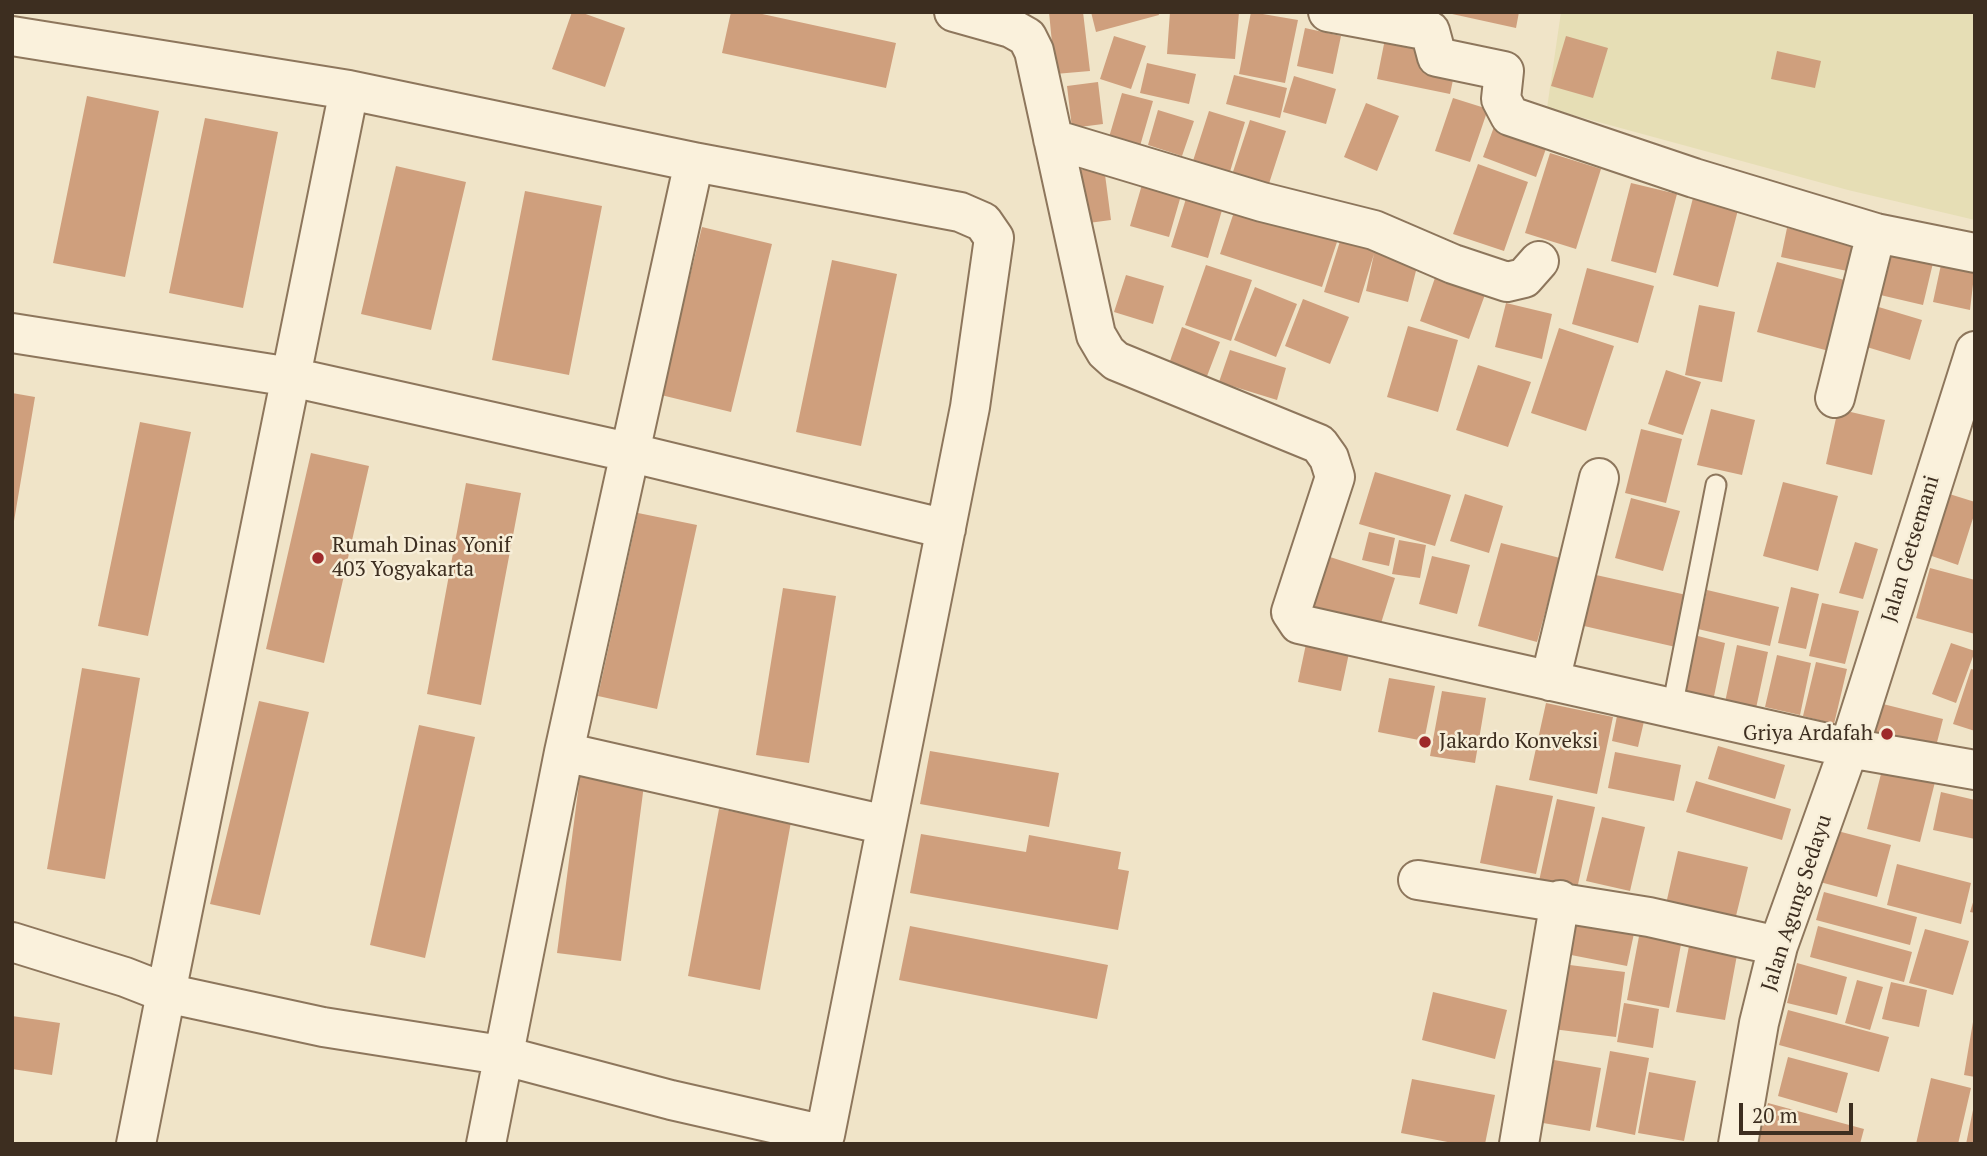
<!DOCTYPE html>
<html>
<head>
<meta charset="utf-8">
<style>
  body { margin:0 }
  #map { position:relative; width:1987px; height:1156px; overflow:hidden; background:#f0e4c8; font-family:"PT Serif",serif }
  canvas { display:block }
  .frame { position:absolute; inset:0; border:14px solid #3d2e20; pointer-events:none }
  .scale { position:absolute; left:1739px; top:1103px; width:114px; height:32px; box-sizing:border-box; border:4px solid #3d2e20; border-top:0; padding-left:9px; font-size:21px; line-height:24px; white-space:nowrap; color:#3d2e20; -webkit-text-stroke:5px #f7eed8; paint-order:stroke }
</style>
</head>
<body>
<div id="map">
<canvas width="1987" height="1156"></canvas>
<div class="frame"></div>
<div class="scale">20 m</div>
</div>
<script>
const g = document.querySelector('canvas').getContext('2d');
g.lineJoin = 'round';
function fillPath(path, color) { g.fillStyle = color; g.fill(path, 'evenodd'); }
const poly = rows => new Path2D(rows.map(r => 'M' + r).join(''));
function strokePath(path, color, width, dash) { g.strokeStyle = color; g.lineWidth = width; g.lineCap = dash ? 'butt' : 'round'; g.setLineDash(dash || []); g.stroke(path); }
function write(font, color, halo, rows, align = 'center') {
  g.font = font + ' "PT Serif",serif'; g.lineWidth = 5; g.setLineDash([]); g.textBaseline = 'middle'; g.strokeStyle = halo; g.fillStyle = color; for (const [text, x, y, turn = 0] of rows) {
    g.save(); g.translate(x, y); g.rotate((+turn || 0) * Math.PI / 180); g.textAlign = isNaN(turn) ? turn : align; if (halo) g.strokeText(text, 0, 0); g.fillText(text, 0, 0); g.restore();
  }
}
fillPath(poly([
  [1561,12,1975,12,1975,220,1848,190,1547,108]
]), '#e6deb5');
fillPath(poly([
  [572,12,580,12,625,28,605,87,552,69],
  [731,12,753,12,896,43,886,88,722,53],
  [1049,12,1083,12,1090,71,1055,74],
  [1091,12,1158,12,1159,15,1096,32],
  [1170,12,1239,12,1235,59,1167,54],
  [1251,12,1298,20,1285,83,1239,74],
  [1443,12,1519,12,1516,28],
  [1305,28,1341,36,1333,74,1297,66],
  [1114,36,1146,46,1131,89,1100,79],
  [1566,36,1608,48,1593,98,1551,86],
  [1385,39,1428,47,1456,66,1450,94,1377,79],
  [1777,51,1821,61,1815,88,1771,79],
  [1147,63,1196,74,1189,104,1140,93],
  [1234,75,1287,88,1280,118,1226,104],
  [1294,76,1336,89,1326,124,1283,112],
  [1098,82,1103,124,1072,128,1067,86],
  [1122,93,1153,101,1138,153,1107,144],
  [87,96,159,111,125,277,53,263],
  [1453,98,1488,109,1470,162,1435,151],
  [1366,103,1399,116,1377,171,1344,157],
  [1158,110,1194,121,1182,156,1148,145],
  [1209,111,1245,122,1229,175,1192,164],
  [205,118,278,132,243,308,169,293],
  [1250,120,1286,131,1265,196,1229,184],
  [1495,124,1548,143,1536,177,1483,157],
  [1550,153,1601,169,1576,249,1525,233],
  [1478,164,1528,182,1504,251,1453,234],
  [396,166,466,182,431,330,361,314],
  [1104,167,1111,220,1081,224,1074,171],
  [1143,181,1182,192,1169,237,1130,226],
  [1631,183,1677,194,1656,273,1611,261],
  [1189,189,1225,200,1208,258,1171,247],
  [525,191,602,206,569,375,492,360],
  [1693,198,1738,210,1718,287,1673,275],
  [1236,206,1338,239,1322,287,1220,254],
  [702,227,772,244,731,412,661,395],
  [1787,228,1859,243,1852,272,1781,257],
  [1341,238,1419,259,1408,302,1366,291,1374,254,1359,303,1324,292],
  [1884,252,1933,263,1923,305,1876,294],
  [832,260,897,274,861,446,796,432],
  [1942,260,1975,267,1970,310,1933,302],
  [1777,262,1848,281,1829,351,1757,332],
  [1206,265,1252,280,1231,341,1185,325],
  [1587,268,1654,286,1638,343,1572,324],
  [1437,272,1487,289,1469,339,1420,321],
  [1126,275,1164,286,1153,324,1114,312],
  [1255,287,1297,304,1276,357,1234,340],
  [1303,299,1349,317,1330,364,1285,346],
  [1506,303,1552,314,1542,359,1495,347],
  [1699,305,1735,312,1722,382,1685,375],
  [1872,305,1922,320,1910,360,1860,345],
  [1408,326,1458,340,1438,412,1387,397],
  [1182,327,1220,342,1201,392,1164,378],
  [1559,328,1614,346,1586,431,1531,413],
  [1230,350,1286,368,1277,400,1219,382],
  [1478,365,1531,382,1508,447,1456,430],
  [1666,370,1701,382,1683,435,1648,424],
  [12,393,35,397,14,521,12,521],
  [1711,409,1755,420,1742,475,1697,465],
  [1838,409,1885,420,1872,475,1826,464],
  [140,422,191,432,148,636,98,626],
  [1641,429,1682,439,1666,503,1625,493],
  [311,453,369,466,324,663,266,649],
  [1375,472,1451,495,1435,546,1359,524],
  [1783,482,1838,496,1818,571,1763,556],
  [466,483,521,493,481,705,427,694],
  [1943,492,1975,502,1975,512,1958,565,1923,553],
  [1465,494,1503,506,1489,553,1450,541],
  [1631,498,1680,511,1663,571,1615,558],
  [638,513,697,525,657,709,598,696],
  [1369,532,1395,538,1389,566,1362,560],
  [1399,540,1426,545,1420,578,1392,574],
  [1855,542,1878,549,1863,599,1839,593],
  [1501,543,1560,558,1537,642,1478,626],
  [1327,556,1395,578,1378,633,1310,611],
  [1432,556,1470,565,1457,614,1419,604],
  [1930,568,1975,580,1975,634,1916,618],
  [1596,575,1691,596,1680,648,1584,626],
  [1791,587,1819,594,1806,649,1778,643],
  [783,588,836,596,809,763,756,755],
  [1707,590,1779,607,1770,646,1698,629],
  [1822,603,1859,611,1845,664,1809,656],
  [1694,635,1725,643,1712,706,1680,699],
  [1951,643,1975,651,1956,703,1932,694],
  [1306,644,1349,653,1341,691,1298,682],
  [1737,645,1768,652,1755,713,1724,707],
  [1777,655,1811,663,1800,715,1765,707],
  [1816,662,1847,669,1834,724,1803,716],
  [82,668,140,678,105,879,47,869],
  [1971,669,1975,670,1975,731,1953,724],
  [1389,678,1435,686,1424,741,1378,732],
  [1442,691,1486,698,1475,763,1430,756],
  [259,701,309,712,260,915,210,904],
  [1546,703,1613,717,1597,794,1529,780],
  [1883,704,1943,719,1934,754,1874,737],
  [1618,711,1645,717,1638,747,1612,741],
  [419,725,475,737,425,958,370,945],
  [1718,746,1785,765,1775,799,1708,779],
  [930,751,1059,773,1049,827,920,804],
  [1615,752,1681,765,1674,801,1608,788],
  [1882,770,1935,782,1920,842,1867,829],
  [580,776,644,785,621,961,557,953],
  [1696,781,1791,809,1782,840,1686,812],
  [1496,785,1553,796,1536,874,1480,863],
  [1941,792,1975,800,1975,839,1933,830],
  [1557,799,1595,807,1577,889,1539,881],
  [719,809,791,822,760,990,688,976],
  [1602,817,1645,827,1630,891,1586,881],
  [1830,829,1891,845,1877,897,1816,881],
  [921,834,1026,852,1029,835,1121,852,1118,869,1129,871,1118,930,910,893],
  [1678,851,1748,867,1735,920,1666,904],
  [1897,864,1971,883,1961,924,1887,905],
  [1824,892,1917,917,1910,945,1816,920],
  [1975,896,1975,913,1970,912],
  [1570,911,1636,924,1627,966,1561,953],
  [910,926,1108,965,1097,1019,899,980],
  [1818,926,1912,952,1904,982,1810,957],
  [1925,929,1969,941,1953,995,1909,983],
  [1640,931,1682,939,1669,1008,1627,1000],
  [1689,946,1737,955,1725,1020,1676,1012],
  [1554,963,1625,972,1616,1037,1545,1028],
  [1797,963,1847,977,1837,1015,1787,1003],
  [1857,980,1883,987,1870,1030,1845,1023],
  [1891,982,1927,990,1919,1027,1882,1019],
  [1433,992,1507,1010,1495,1059,1422,1040],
  [1624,1003,1659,1009,1653,1048,1617,1042],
  [1788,1010,1889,1037,1879,1072,1779,1045],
  [12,1016,60,1023,52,1075,12,1069],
  [1973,1022,1975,1022,1975,1077,1964,1075],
  [1610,1051,1649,1058,1635,1135,1596,1127],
  [1788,1057,1848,1073,1837,1113,1778,1096],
  [1554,1060,1601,1068,1590,1131,1543,1123],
  [1649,1072,1696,1081,1684,1141,1638,1133],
  [1931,1078,1971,1088,1958,1144,1916,1144],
  [1412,1079,1495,1095,1485,1144,1458,1144,1401,1133],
  [1768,1103,1864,1129,1860,1144,1758,1143],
  [1974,1105,1975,1144,1966,1144]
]), '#cf9f7d');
const service = poly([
  [1672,708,1716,485]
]);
const minor = poly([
  [954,12,1011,28,1027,37,1034,51,1096,335,1106,352,1116,361,1319,444,1329,458,1335,477,1291,612,1299,624,1849,748,1975,770],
  [1328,12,1430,31,1437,57,1504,71,1501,99,1510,116,1694,178,1876,233,1975,253],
  [12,36,349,90,694,162,960,212,983,222,994,238,970,407,825,1135,671,1100,501,1055,323,1027,166,993,349,90],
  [1053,139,1262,202,1374,230,1453,264,1507,282,1524,278,1539,261],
  [12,333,291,377,628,452,946,529],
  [1835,398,1876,233],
  [1550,681,1599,478],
  [564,752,886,825],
  [1418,880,1649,917,1778,946],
  [12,942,125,977,166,993,136,1144],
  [486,1144,564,752,694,162],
  [1519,1144,1560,900],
  [1738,1144,1759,1023,1778,946,1849,748,1975,351]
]);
strokePath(service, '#8d765c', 23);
strokePath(minor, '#8d765c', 42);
strokePath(service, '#faf1dc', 19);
strokePath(minor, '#faf1dc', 38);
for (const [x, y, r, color] of [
  [318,558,7,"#9e2a2b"],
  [1887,734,7,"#9e2a2b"],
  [1425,742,7,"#9e2a2b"]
]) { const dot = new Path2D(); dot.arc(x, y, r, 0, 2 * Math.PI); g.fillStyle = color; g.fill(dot); strokePath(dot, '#f7eed8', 2.5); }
write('21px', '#3d2e20', '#f7eed8', [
  ["Rumah Dinas Yonif",332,546],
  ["403 Yogyakarta",332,570],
  ["Griya Ardafah",1873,734,"right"],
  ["Jakardo Konveksi",1439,742]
], 'left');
write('21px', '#3d2e20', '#f7eed8', [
  ["Jalan Getsemani",1911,549,-73],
  ["Jalan Agung Sedayu",1797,903,-72]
]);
</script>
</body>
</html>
